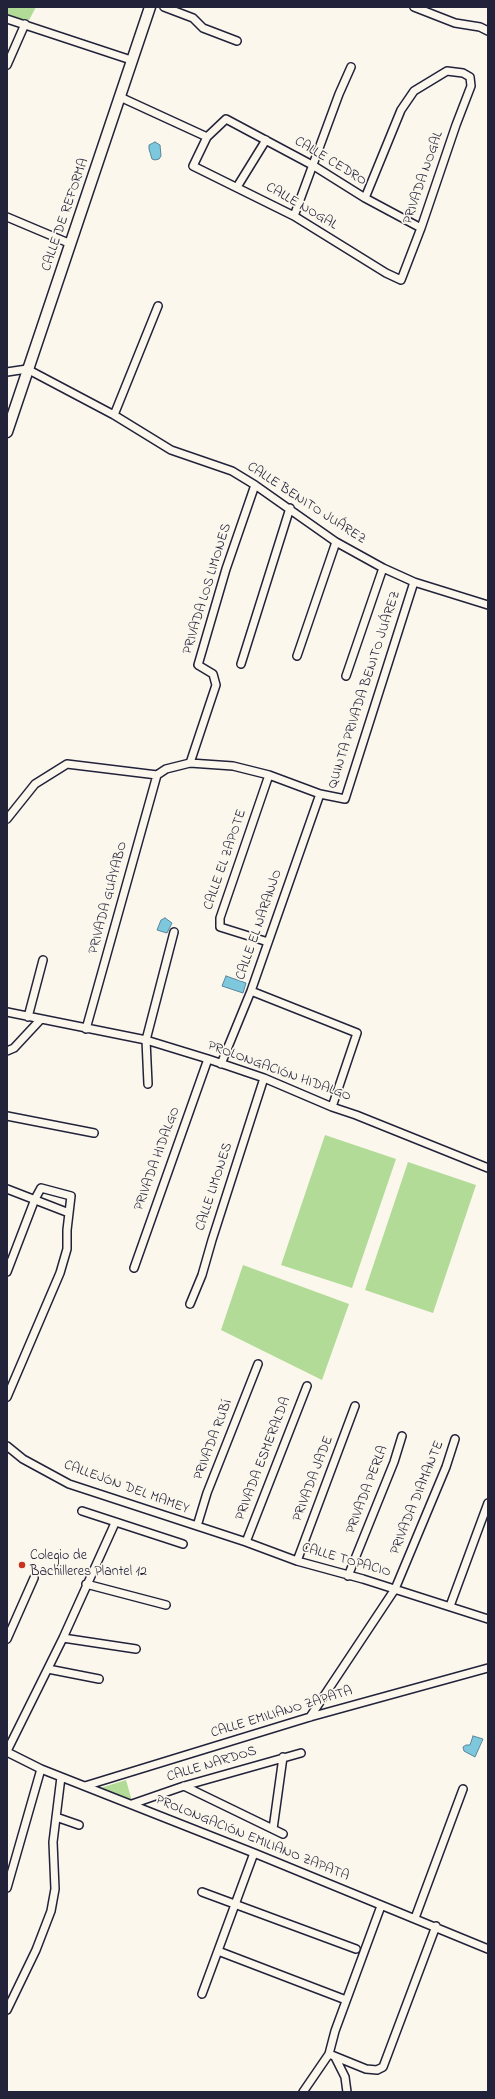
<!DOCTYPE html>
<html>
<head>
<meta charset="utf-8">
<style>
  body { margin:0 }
  #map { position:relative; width:495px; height:2099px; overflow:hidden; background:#fbf7ec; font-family:"Indie Flower",sans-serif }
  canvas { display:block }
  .frame { position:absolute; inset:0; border:8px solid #22223b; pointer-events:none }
</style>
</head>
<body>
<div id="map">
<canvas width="495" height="2099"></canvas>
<div class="frame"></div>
</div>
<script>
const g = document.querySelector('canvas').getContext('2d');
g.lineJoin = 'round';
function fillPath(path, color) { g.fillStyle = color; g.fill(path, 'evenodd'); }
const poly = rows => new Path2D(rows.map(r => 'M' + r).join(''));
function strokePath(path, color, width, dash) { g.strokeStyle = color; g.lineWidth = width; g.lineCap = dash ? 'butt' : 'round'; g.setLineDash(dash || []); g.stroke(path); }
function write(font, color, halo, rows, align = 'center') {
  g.font = font + ' "Indie Flower",sans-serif'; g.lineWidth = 3.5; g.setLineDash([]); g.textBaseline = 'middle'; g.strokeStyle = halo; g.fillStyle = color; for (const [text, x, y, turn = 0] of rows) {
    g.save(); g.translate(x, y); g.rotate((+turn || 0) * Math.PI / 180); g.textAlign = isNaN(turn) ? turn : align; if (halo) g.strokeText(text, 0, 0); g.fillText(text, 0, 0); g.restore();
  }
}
fillPath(poly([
  [7,7,36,7,28,22,7,16],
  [325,1135,396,1159,352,1288,281,1265],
  [408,1162,476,1185,433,1313,365,1290],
  [243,1265,349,1304,322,1380,221,1330],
  [126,1780,132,1801,100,1788]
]), '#b2db98');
const water = poly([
  [155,142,160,145,161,156,159,159,155,160,152,159,149,149,149,145,155,142],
  [165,918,172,923,167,933,157,930,161,920,165,918],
  [226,976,246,983,243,993,222,986,226,976],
  [473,1736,483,1739,475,1757,464,1751,463,1747,466,1745,470,1745,473,1736]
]);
fillPath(water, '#7dc8dd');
strokePath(water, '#59869c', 1);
const street = poly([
  [164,7,193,18,203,28,237,41],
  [414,7,455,23,480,27,488,31],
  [7,19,131,60],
  [7,65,25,24],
  [120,97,207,137],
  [237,187,266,140],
  [365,198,401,110,414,91,447,71,463,73,470,77,471,86,456,125,421,228,401,280,386,273,294,216,193,166,207,137,226,119,314,166,365,198,421,228],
  [294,216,339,94,351,67],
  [7,217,71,244],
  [7,372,27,369,114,415,171,450,232,471,255,485,336,542,383,568,414,582,488,605],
  [114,415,158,306],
  [297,656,336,542],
  [241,664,290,508],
  [346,676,383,568],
  [190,763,216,685,213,674,198,665,226,569,255,485],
  [7,819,35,784,67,764,157,775,166,769,190,763,233,766,269,775,320,794,345,799,414,582],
  [268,942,220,927,220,918,269,775],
  [251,991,357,1033,332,1107],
  [7,1012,146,1040,208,1059,264,1078,332,1107,356,1115,488,1168],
  [28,1017,43,960],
  [86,1029,157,775],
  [7,1051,14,1048,41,1019],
  [221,1064,251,991,320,794],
  [148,1084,146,1040,174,932],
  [7,1116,94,1133],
  [7,1189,69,1213],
  [134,1268,208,1059],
  [7,1272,35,1199,41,1188,71,1196,67,1230,67,1249,60,1273,7,1397],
  [190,1304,202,1275,212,1240,264,1078],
  [7,1446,23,1459,69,1484,246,1542,297,1561,363,1579,488,1619],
  [82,1511,183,1544],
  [197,1526,207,1493,258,1364],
  [246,1542,307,1386],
  [297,1561,355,1406],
  [348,1576,394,1462,402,1436],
  [86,1584,166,1605],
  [450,1606,488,1503],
  [63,1638,136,1649],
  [7,1639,34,1578],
  [48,1669,99,1679],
  [310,1717,395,1589,446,1467,455,1439],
  [7,1751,63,1638,115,1523],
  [7,1752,41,1769,254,1853,488,1949],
  [85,1786,310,1717,488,1668],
  [184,1786,283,1834],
  [132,1804,184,1786,301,1753],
  [56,1817,79,1825],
  [273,1829,283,1757],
  [7,1888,41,1769],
  [202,1892,356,1949],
  [415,1918,463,1789],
  [218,1951,346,2000],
  [202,1994,254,1853],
  [7,2010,36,1950,51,1911,55,1889,53,1842,61,1777],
  [329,2054,366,2069,377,2070,383,2067,436,1926],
  [335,2057,345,2077,347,2092],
  [303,2092,329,2054,335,2031,381,1906]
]);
const secondary = poly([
  [7,432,150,7]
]);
strokePath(street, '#22223b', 10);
strokePath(secondary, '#22223b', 13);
strokePath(street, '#fbf7ec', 7);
strokePath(secondary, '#fbf7ec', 10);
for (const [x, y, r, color] of [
  [22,1565,4,"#c8321e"]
]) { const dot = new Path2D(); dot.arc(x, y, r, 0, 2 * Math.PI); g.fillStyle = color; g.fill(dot); strokePath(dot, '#fbf7ec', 1.5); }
write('14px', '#22223b', '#fbf7ec', [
  ["CALLE CEDRO",330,162,31],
  ["PRIVADA NOGAL",424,178,-71],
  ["CALLE NOGAL",301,207,30],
  ["CALLE DE REFORMA",66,215,-71],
  ["CALLE BENITO JUÁREZ",306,504,33],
  ["PRIVADA LOS LIMONES",208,589,-73],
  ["QUINTA PRIVADA BENITO JUÁREZ",365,690,-72],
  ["CALLE EL ZAPOTE",226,860,-71],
  ["PRIVADA GUAYABO",109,898,-75],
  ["CALLE EL NARANJO",260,925,-71],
  ["PROLONGACIÓN HIDALGO",279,1072,20],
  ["PRIVADA HIDALGO",158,1159,-70],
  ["CALLE LIMONES",215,1187,-72],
  ["PRIVADA RUBÍ",214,1440,-69],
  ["PRIVADA ESMERALDA",264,1459,-69],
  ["PRIVADA JADE",314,1479,-69],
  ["CALLEJÓN DEL MAMEY",126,1488,20],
  ["PRIVADA PERLA",368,1490,-69],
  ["PRIVADA DIAMANTE",418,1498,-68],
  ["CALLE TOPACIO",346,1561,16],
  ["CALLE EMILIANO ZAPATA",282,1713,-17],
  ["CALLE NARDOS",212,1765,-17],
  ["PROLONGACIÓN EMILIANO ZAPATA",252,1839,22]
]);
write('14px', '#22223b', '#fbf7ec', [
  ["Colegio de",30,1557],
  ["Bachilleres Plantel 12",30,1573]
], 'left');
</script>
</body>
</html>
